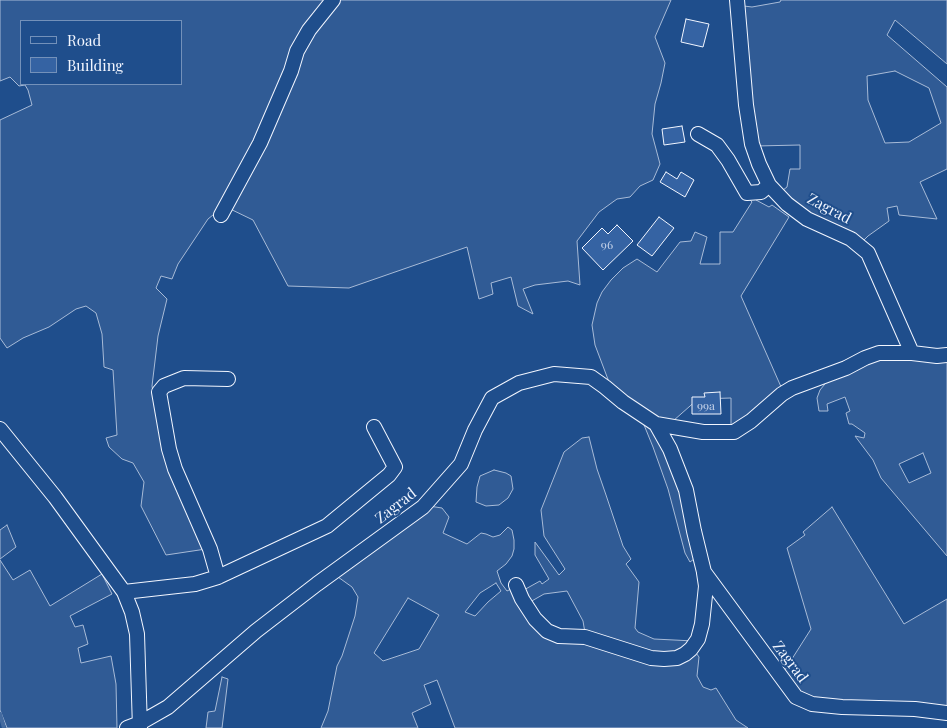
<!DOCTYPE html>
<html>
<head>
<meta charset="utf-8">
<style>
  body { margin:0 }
  #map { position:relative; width:947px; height:728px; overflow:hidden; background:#1f4e8c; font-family:"Playfair Display",serif }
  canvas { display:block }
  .legend { position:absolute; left:20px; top:20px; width:162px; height:65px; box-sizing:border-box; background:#1f4e8c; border:1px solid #7391ba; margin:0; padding:6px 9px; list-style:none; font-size:15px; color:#f2f6ff }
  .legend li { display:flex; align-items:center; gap:10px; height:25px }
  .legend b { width:25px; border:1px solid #7391ba }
</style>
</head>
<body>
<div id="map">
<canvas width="947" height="728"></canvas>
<ul class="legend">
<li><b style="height:6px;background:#1f4e8c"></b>Road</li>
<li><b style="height:14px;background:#3563a3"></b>Building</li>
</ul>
</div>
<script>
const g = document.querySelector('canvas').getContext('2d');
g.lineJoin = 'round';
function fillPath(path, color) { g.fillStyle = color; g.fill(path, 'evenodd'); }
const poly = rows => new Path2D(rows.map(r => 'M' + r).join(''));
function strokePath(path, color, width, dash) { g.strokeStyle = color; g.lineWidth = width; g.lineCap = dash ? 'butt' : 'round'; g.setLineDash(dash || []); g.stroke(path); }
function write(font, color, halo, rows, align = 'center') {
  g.font = font + ' "Playfair Display",serif'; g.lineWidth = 4; g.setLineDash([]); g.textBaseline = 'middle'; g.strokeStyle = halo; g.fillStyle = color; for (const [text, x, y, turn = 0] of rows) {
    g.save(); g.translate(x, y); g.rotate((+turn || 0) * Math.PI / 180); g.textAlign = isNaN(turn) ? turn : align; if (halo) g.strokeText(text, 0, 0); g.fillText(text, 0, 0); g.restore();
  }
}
const built = poly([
  [0,0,671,0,655,37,665,63,661,83,655,104,652,134,660,164,653,180,640,186,630,197,617,199,599,212,577,241,580,285,568,281,535,285,523,289,533,314,518,306,511,277,491,283,493,294,479,299,467,247,349,288,288,286,253,220,224,206,208,219,178,264,172,279,161,276,156,288,167,299,158,336,152,386,160,430,206,549,166,555,141,506,144,482,133,463,122,459,109,447,106,438,117,435,113,370,104,367,102,334,96,313,86,306,76,309,49,327,23,338,7,348,0,338,0,120,32,105,28,90,25,85,19,86,10,77,0,81,0,0],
  [21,21,181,21,181,84,21,84,21,21],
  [781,0,947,0,947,64,895,20,887,35,947,87,947,169,920,182,937,219,899,215,897,206,887,208,889,221,868,236,864,240,839,228,815,217,798,204,783,190,787,187,790,169,800,169,800,145,756,146,744,6,752,7,780,2,781,0],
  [895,71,929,88,941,123,909,142,885,143,868,100,867,76,895,71],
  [755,197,756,200,769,207,772,205,789,217,741,296,782,389,731,428,731,398,698,399,673,421,652,418,609,382,595,345,592,325,597,303,602,292,611,280,623,268,637,259,657,272,680,242,691,241,695,232,707,237,700,264,720,264,720,232,733,232,752,202,748,198,755,197],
  [870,360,947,360,947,556,881,478,873,460,855,436,864,438,865,433,852,424,849,424,846,413,850,411,845,397,827,404,828,411,819,411,817,398,820,390,829,379,870,360],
  [923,453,931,473,909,483,899,464,923,453],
  [642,420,657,431,688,509,694,559,690,562,685,553,668,489,653,447,642,420],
  [589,437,597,469,606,495,623,546,631,559,626,564,639,582,635,628,638,632,654,639,694,641,692,644,663,657,585,633,583,621,567,591,544,594,530,602,522,591,540,581,542,584,549,579,535,555,535,542,559,575,565,569,544,536,541,510,564,452,582,438,589,437],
  [494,470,506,473,511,476,513,489,508,498,499,505,486,506,476,502,477,487,480,476,494,470],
  [429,506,442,508,449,517,443,533,467,544,481,533,486,534,493,537,500,535,508,527,512,530,514,540,514,549,512,556,506,564,497,571,501,583,507,591,513,588,533,621,571,640,634,657,694,650,699,657,697,676,703,687,711,690,716,688,736,720,748,728,455,728,437,680,424,685,431,704,412,713,418,728,321,728,328,711,337,666,342,656,355,616,358,597,352,587,338,577,429,506],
  [496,583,501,591,488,602,475,616,465,612,480,593,496,583],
  [408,598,439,615,419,649,383,661,374,653,408,598],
  [832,507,904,624,947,599,947,710,828,704,801,696,783,673,811,629,787,548,805,535,803,532,832,507],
  [7,525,16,547,0,559,0,530,7,525],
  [0,560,13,580,30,570,50,606,102,574,112,594,70,616,75,627,83,625,88,644,78,648,81,663,111,656,116,684,117,728,7,728,0,710,0,560],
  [222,677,228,679,222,728,206,728,208,712,215,711,222,677]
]);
fillPath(built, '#305b95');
strokePath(built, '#a8bbd7', 1);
strokePath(poly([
  [0,714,4,728]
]), '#446ba0', 4);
const building = poly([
  [686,19,709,24,703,47,681,42,686,19],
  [682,126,685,142,664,145,662,129,682,126],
  [666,172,677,179,681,172,694,180,685,197,660,182,666,172],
  [659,217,674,228,652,256,637,245,659,217],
  [617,225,633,241,603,270,582,248,602,228,608,234,617,225],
  [720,392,721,414,692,414,692,397,705,397,704,393,720,392]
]);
fillPath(building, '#3563a3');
strokePath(building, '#f2f6ff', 1);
const minor = poly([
  [737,0,746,105,752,144,759,164,769,185,787,204,807,219,851,239,868,253,912,353],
  [698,134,717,145,728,160,747,193,761,192,769,185],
  [221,215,260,143,291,71,297,51,309,30,333,0],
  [656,424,670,449,686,490,694,531,704,572,796,697,812,704,842,707,915,709,947,713],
  [0,429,55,497,124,592,132,612,137,634,140,728],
  [218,577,210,549,175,469,169,449,159,392,164,386,184,378,228,379],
  [516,585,522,599,535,619,547,631,559,636,585,637,651,658,664,659,677,658,685,654,691,649,698,639,702,624,706,586,704,573],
  [124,592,195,584,218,577,327,526,389,475,395,467,374,427],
  [127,728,140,723,168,707,256,631,317,584,423,507,461,464,475,430,492,398,519,383,554,374,591,377,605,387,623,402,656,424,703,432,734,432,751,421,782,394,792,388,846,368,865,358,879,353,912,353,937,356,947,355]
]);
strokePath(minor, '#f2f6ff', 16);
strokePath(minor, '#1f4e8c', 14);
write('12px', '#c3d1e8', null, [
  ["96",607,245],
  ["99a",706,406]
]);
write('15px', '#f2f6ff', '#1f4e8c', [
  ["Zagrad",829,209,28],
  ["Zagrad",396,506,-38],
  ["Zagrad",790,662,53]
]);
</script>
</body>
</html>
